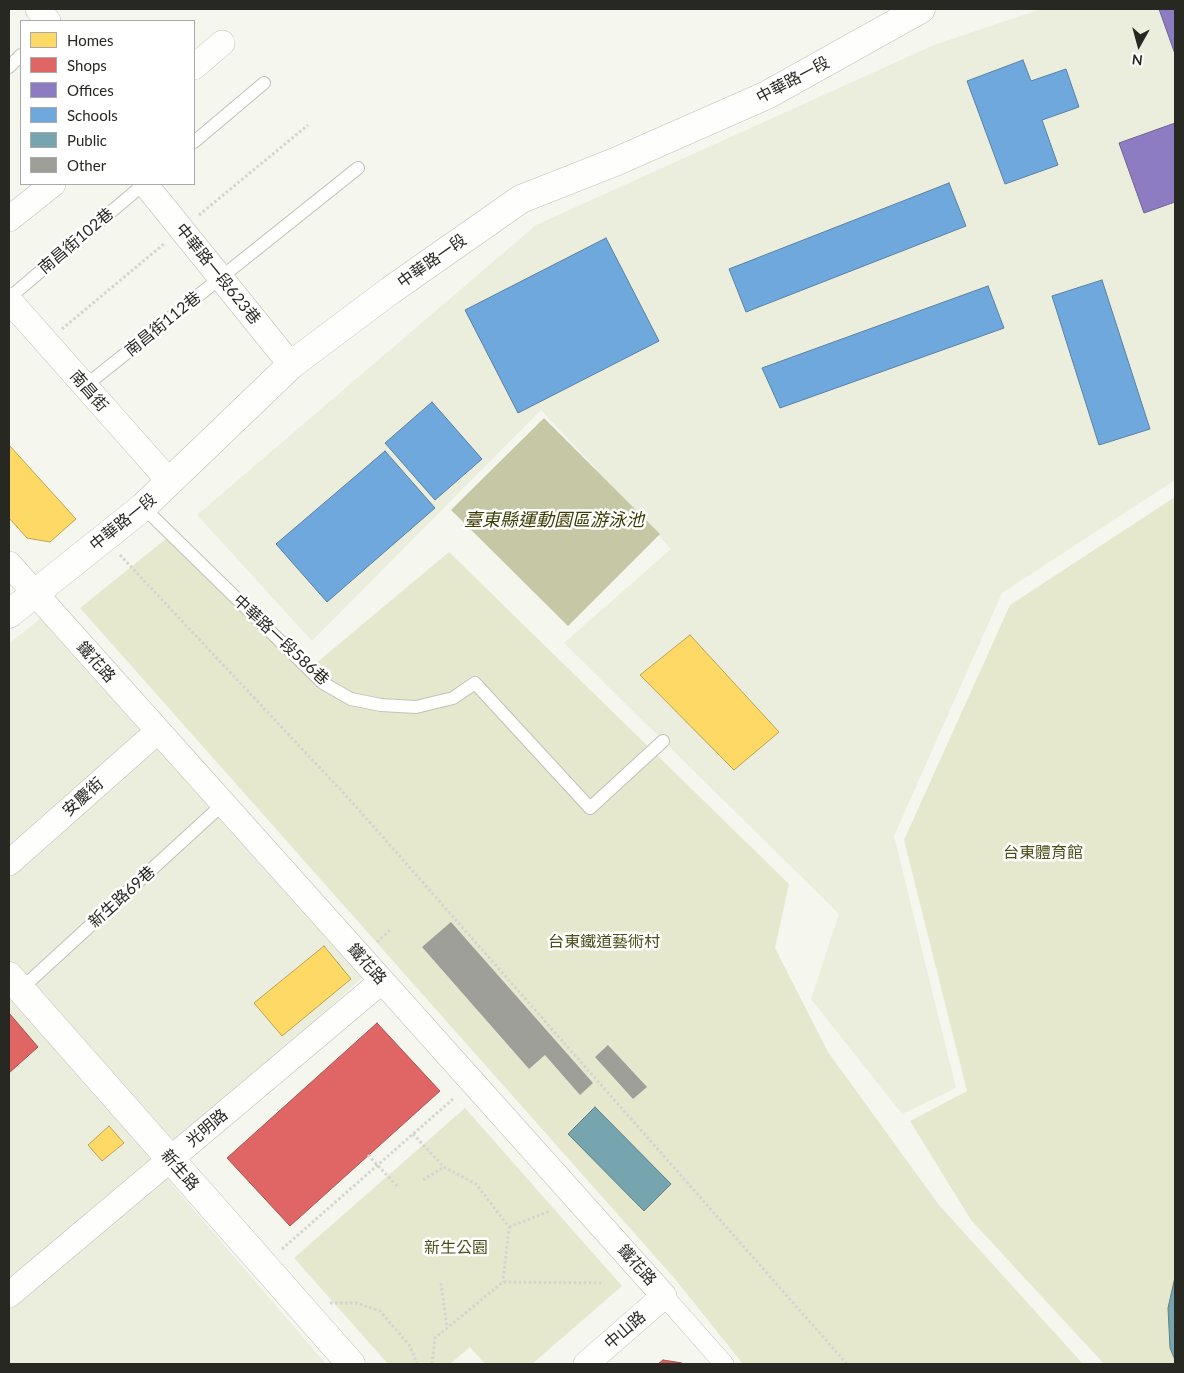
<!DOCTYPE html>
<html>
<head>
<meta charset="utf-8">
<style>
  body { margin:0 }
  #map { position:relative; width:1184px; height:1373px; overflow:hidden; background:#f5f6ee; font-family:Lato,sans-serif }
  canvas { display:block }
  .frame { position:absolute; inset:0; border:10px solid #282823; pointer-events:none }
  .legend { position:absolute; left:20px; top:20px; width:175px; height:165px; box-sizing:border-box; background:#fff; border:1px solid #a9a9a7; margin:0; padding:6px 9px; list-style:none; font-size:15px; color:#282823 }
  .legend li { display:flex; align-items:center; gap:10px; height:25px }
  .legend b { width:25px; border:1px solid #a9a9a7 }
  .north { position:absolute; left:1114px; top:20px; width:50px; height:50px; -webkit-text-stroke:4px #fff; paint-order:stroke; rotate:187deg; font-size:14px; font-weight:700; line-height:20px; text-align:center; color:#282823 }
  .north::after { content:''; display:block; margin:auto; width:18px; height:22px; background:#282823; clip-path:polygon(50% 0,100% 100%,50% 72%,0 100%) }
</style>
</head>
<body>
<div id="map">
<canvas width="1184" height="1373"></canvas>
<div class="frame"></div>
<ul class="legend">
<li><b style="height:14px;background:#ffd966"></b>Homes</li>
<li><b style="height:14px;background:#e06666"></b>Shops</li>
<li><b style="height:14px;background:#8e7cc3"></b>Offices</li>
<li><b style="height:14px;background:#6fa8dc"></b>Schools</li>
<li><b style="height:14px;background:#76a5af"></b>Public</li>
<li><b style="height:14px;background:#9f9f99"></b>Other</li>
</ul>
<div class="north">N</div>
</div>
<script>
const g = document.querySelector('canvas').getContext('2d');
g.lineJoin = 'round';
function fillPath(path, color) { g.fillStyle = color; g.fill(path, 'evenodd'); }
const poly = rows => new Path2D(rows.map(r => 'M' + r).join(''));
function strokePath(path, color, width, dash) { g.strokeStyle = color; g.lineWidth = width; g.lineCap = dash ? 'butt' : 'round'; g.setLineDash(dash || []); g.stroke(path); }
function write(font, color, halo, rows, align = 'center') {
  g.font = font + ' Lato,"Noto Sans TC",sans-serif'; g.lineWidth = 5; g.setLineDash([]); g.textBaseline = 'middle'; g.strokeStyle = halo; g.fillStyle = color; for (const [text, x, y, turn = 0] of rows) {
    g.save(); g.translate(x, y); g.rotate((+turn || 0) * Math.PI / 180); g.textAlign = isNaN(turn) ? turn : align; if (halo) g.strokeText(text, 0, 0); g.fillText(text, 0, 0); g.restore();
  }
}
fillPath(poly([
  [1041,9,1175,9,1175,480,1002,593,894,836,956,1088,902,1114,811,999,839,914,564,643,671,549,541,410,312,641,197,515,536,225,934,45],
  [47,613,368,972,157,1167,326,1364,9,1364,9,644]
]), '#eceedd');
fillPath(poly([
  [1175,497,1175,1364,1104,1364,971,1220,910,1121,967,1091,904,840,1010,605],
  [172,534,315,664,449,552,789,884,775,948,828,1052,939,1205,1083,1364,743,1364,675,1279,80,608],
  [465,1108,622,1286,532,1364,485,1364,470,1347,450,1364,388,1364,294,1258]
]), '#e6e8ce');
fillPath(poly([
  [544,418,660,534,568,626,451,510]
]), '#c6c8a5');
const homes = poly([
  [9,445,76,519,50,542,27,538,9,518,9,445],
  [690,635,779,732,734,770,640,675,690,635],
  [324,946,351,979,282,1036,254,1003,324,946],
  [109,1126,124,1143,102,1161,88,1145,109,1126]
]);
fillPath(homes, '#ffd966');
strokePath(homes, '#bea452', 1);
const shops = poly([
  [9,1013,38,1047,9,1073,9,1013],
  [377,1023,440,1091,290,1226,227,1158,377,1023],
  [663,1360,682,1363,683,1364,658,1364,663,1360]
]);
fillPath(shops, '#e06666');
strokePath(shops, '#a95352', 1);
const offices = poly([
  [1159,9,1175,9,1175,54,1159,9],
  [1175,123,1175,202,1144,213,1119,143,1175,123]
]);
fillPath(offices, '#8e7cc3');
strokePath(offices, '#6f6393', 1);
const schools = poly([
  [1023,60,1031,81,1066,69,1079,107,1042,120,1058,165,1005,184,967,81,1023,60],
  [949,183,966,226,746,312,729,269,949,183],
  [606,238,659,341,518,413,465,310,606,238],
  [1102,280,1150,429,1099,445,1052,296,1102,280],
  [988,286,1004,328,780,408,762,368,988,286],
  [432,402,482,459,435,500,385,443,432,402],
  [385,451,435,508,327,602,276,544,385,451]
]);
fillPath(schools, '#6fa8dc');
strokePath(schools, '#5a82a4', 1);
const public = poly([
  [595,1107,671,1184,644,1211,568,1134,595,1107],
  [1175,1277,1175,1360,1170,1348,1168,1308,1175,1277]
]);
fillPath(public, '#76a5af');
strokePath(public, '#5f8085', 1);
fillPath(poly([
  [451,922,593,1083,580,1095,545,1055,529,1069,422,947],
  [608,1045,647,1087,633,1099,595,1057]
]), '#9f9f99');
const service = poly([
  [9,67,21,55],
  [194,142,264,83],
  [9,298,144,184],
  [85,386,358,168],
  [143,507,323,683,351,699,381,705,416,707,453,698,475,683,590,808,663,741],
  [21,989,223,804]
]);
const pedestrian = poly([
  [664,1296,724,1364]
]);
const minor = poly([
  [38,9,48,21],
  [194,67,222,43],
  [145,184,291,365],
  [9,219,53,184],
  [9,300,170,482],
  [9,564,664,1296,586,1364],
  [9,863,158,731],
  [9,1295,382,981]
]);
const tertiary = poly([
  [9,614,143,507,291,365,391,290,521,199,615,162,767,95,921,9],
  [9,976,351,1364]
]);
strokePath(service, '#c1c1bb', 14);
strokePath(pedestrian, '#c1c1bb', 20);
strokePath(minor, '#c1c1bb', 26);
strokePath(tertiary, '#c1c1bb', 29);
strokePath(poly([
  [199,215,308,125],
  [62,329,165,243],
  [120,555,351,801,847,1364],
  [377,942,390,930],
  [413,1134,444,1167,476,1184,509,1227,503,1282],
  [368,1155,399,1188],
  [423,1180,444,1167],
  [509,1227,550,1211],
  [282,1249,453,1099],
  [441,1283,447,1328],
  [330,1303,356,1303,380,1311,410,1346,417,1364],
  [432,1364,435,1338,503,1282,604,1283]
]), '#d4d4d1', 3, [2.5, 2.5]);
strokePath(service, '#fefefc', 12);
strokePath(pedestrian, '#fefefc', 19);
strokePath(minor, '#fefefc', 25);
strokePath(tertiary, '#fefefc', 28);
write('16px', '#282823', '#fff', [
  ["中華路一段",793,80,-28],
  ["南昌街102巷",76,241,-40],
  ["中華路一段",432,261,-35],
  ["中華路一段623巷",218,274,51],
  ["南昌街112巷",163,324,-39],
  ["南昌街",89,391,49],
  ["中華路一段",123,522,-39],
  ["中華路一段586巷",281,640,43],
  ["鐵花路",96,662,48],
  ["安慶街",83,797,-42],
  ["新生路69巷",122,897,-42],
  ["鐵花路",367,964,48],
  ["光明路",207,1128,-40],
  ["新生路",180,1170,49],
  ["鐵花路",637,1265,48],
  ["中山路",625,1330,-41]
]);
write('16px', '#4e501a', '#fff', [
  ["台東體育館",1043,853],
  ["台東鐵道藝術村",604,942],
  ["新生公園",456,1248]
]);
write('italic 18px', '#3b3c01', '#fff', [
  ["臺東縣運動園區游泳池",554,520]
]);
</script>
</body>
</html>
